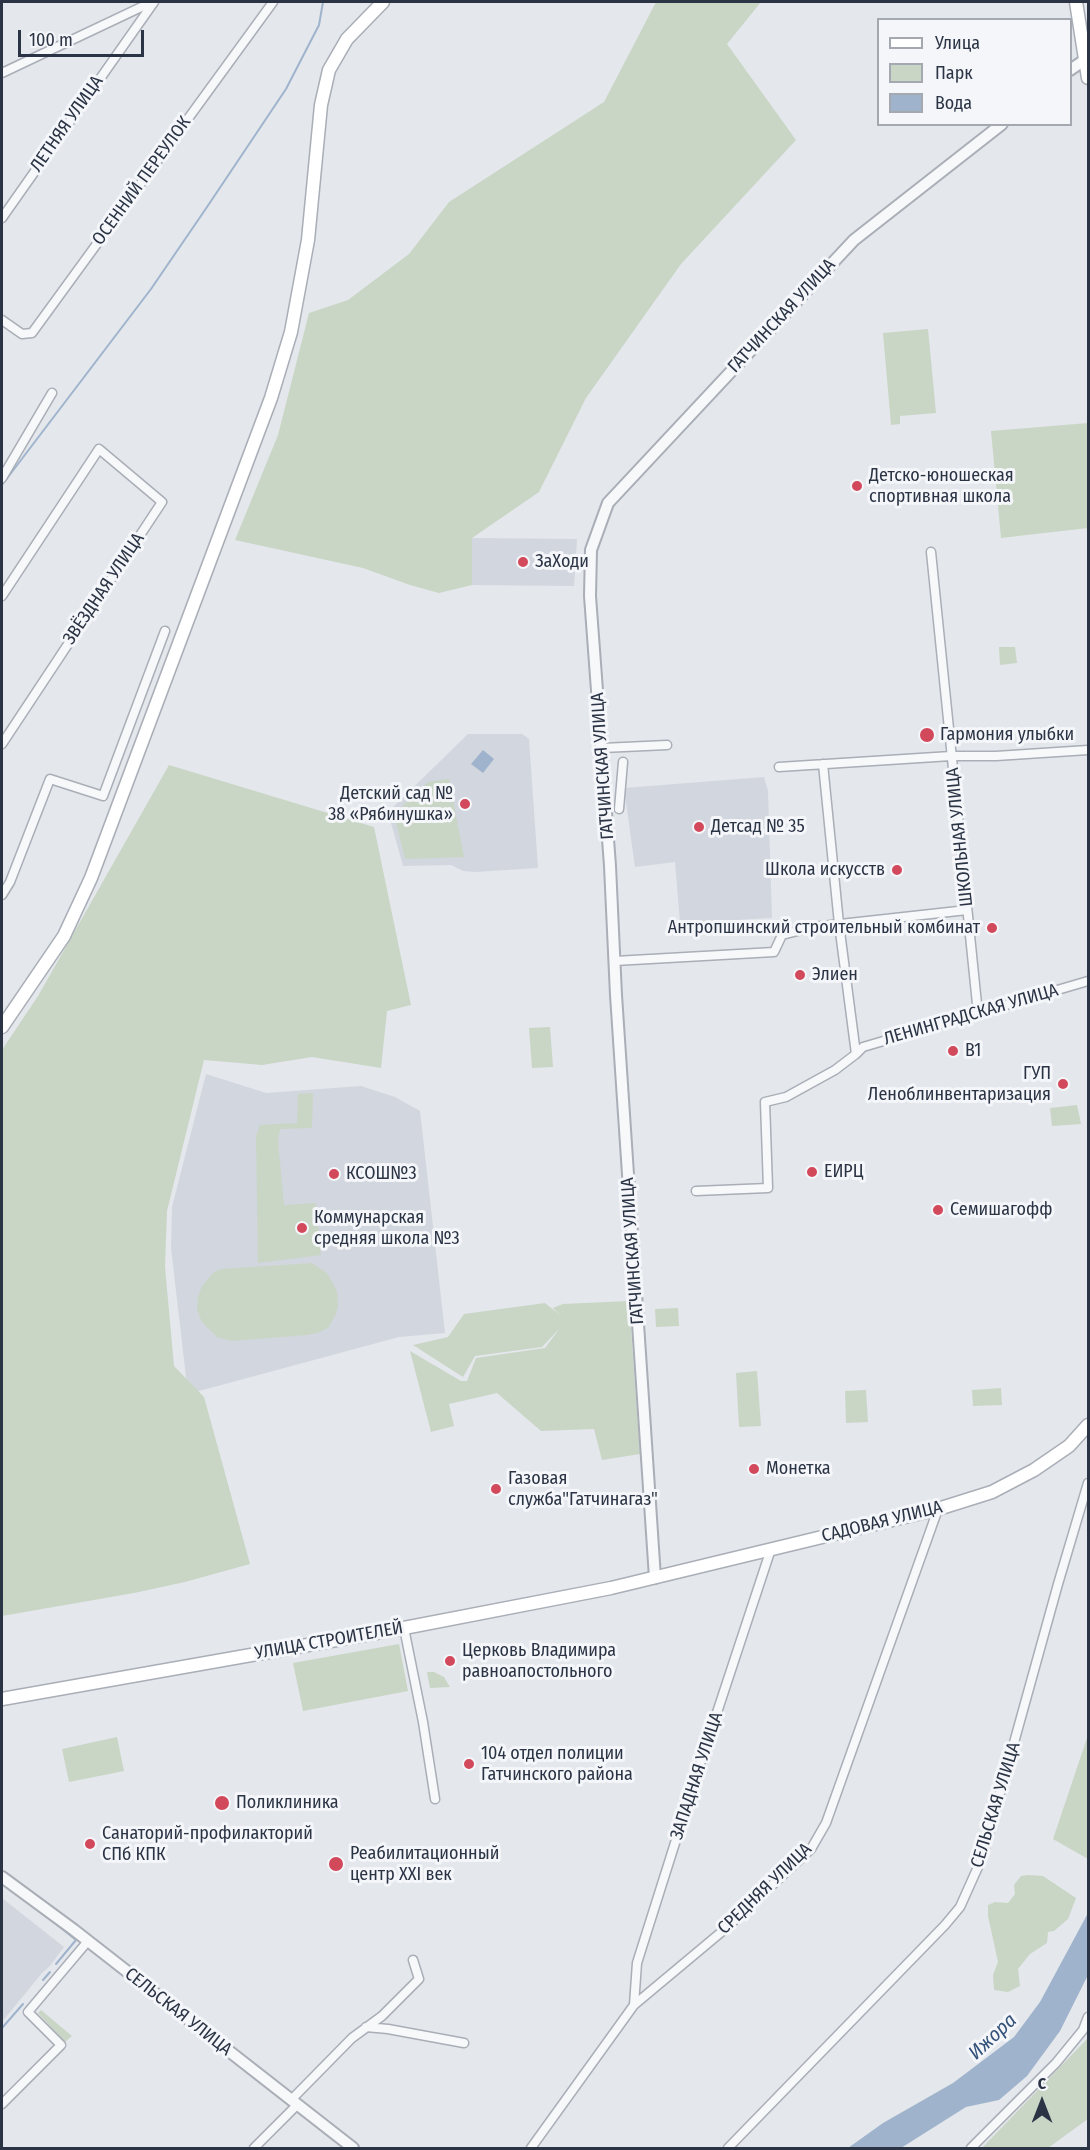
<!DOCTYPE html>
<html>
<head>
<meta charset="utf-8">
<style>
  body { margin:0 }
  #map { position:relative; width:1090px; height:2150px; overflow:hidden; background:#e4e7ec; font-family:"Fira Sans Condensed",sans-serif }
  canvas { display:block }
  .frame { position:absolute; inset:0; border:3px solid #2b3445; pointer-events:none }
  .legend { position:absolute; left:877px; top:18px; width:195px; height:108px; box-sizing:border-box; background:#f4f6f9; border:2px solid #a4a8b1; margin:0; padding:8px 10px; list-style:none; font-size:18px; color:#2b3445 }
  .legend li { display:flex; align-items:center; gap:12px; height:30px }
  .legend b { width:30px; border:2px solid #a4a8b1 }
  .north { position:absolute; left:1012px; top:2072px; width:60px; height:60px; -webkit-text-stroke:4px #f4f6f9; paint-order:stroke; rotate:0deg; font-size:16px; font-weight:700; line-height:24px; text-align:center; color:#2b3445 }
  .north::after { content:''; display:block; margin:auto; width:21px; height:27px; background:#2b3445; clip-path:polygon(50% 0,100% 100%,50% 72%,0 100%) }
  .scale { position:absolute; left:18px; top:30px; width:126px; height:27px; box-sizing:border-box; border:3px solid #2b3445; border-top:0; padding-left:8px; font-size:18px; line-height:21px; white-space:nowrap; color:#2b3445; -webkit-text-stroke:4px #f4f6f9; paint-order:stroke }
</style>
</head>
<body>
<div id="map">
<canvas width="1090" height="2150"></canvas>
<div class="frame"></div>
<ul class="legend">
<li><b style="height:8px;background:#fff"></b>Улица</li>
<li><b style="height:16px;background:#c9d6c5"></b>Парк</li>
<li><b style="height:16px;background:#9fb4cc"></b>Вода</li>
</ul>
<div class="north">С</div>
<div class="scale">100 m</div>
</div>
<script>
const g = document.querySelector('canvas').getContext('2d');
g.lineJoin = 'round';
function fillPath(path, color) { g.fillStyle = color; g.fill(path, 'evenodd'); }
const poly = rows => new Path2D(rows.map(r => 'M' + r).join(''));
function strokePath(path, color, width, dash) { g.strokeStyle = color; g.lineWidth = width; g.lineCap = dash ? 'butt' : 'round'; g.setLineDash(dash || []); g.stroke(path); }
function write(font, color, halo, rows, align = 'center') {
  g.font = font + ' "Fira Sans Condensed",sans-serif'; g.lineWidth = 6; g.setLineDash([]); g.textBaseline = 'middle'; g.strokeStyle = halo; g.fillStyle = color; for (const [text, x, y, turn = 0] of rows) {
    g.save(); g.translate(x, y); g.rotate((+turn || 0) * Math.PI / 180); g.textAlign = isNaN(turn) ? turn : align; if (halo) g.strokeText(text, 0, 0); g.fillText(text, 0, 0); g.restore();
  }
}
fillPath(poly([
  [472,538,577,539,574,586,472,585],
  [468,734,522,734,529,739,538,868,475,872,463,871,451,865,403,866,388,812],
  [764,777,768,791,772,918,680,923,675,862,635,867,624,788],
  [206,1074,266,1093,361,1086,395,1097,420,1111,445,1333,399,1337,188,1394,171,1248,172,1207],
  [2,1898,64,1947,50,1966,42,1973,2,2022]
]), '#d2d6de');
fillPath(poly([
  [656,2,761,2,727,44,796,140,681,264,586,398,539,492,472,538,472,585,439,593,410,585,363,568,235,540,278,435,309,313,348,300,409,254,449,202,604,102],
  [928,329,936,413,900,416,900,424,891,425,883,333],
  [1088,423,1088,528,1001,538,991,431],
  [999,647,1015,647,1017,663,1000,665],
  [169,765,374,827,411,1005,387,1011,381,1068,312,1057,262,1065,204,1060,167,1211,165,1267,174,1366,204,1397,250,1564,185,1582,134,1593,2,1616,2,1050,38,996],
  [449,779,464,857,405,859,394,814,428,782],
  [550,1027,553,1067,532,1068,529,1028],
  [313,1093,312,1128,280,1129,278,1141,284,1205,316,1203,321,1255,258,1263,256,1136,260,1125,297,1123,298,1094],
  [1077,1105,1081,1124,1052,1126,1050,1108],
  [312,1263,327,1273,337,1291,338,1305,336,1314,328,1328,317,1333,307,1335,231,1341,217,1337,202,1322,197,1310,198,1297,202,1286,214,1272,221,1269],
  [629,1301,640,1454,602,1460,594,1429,541,1431,497,1393,449,1404,454,1426,431,1432,410,1351,461,1381,467,1381,476,1358,545,1348,560,1328,542,1347,475,1356,463,1377,413,1345,448,1337,464,1314,545,1303,560,1315,553,1308,563,1304],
  [678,1308,679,1326,656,1327,655,1309],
  [757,1371,761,1426,739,1427,736,1373],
  [1001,1388,1002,1405,973,1406,972,1390],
  [866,1390,868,1422,846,1423,845,1391],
  [399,1644,408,1691,303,1711,293,1663],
  [427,1672,434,1672,444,1677,450,1687,430,1688],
  [1088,1735,1088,1859,1053,1839],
  [117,1737,124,1771,69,1782,62,1749],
  [1028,1875,1043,1876,1076,1898,1068,1919,1054,1931,1048,1932,1047,1943,1030,1954,1018,1969,1020,1986,1008,1992,994,1990,993,1975,998,1962,988,1916,988,1905,995,1902,1008,1903,1015,1894,1014,1885,1021,1876],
  [41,2010,72,2036,65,2042,38,2013],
  [1088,2038,1088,2119,1048,2148,982,2148]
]), '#c9d6c5');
fillPath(poly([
  [483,750,494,759,483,773,471,764],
  [1088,1913,1088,1975,1060,2031,1027,2076,999,2100,966,2107,901,2148,848,2148,883,2123,953,2083,1014,2037,1040,2002]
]), '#9fb4cc');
strokePath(poly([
  [2,485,151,289,207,207,286,89,319,25,323,2],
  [50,1919,76,1940,56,1964],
  [43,1980,50,1972],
  [2,2028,23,2004]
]), '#9fb4cc', 2);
const minor = poly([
  [2,73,152,2],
  [2,218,154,2],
  [2,320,22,334,32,333,273,2],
  [2,478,52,393],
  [931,552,978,1014],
  [2,596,99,449,162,502,2,744],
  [602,748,667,745],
  [779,767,951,756,996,756,1088,750],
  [619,809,623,762],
  [2,895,10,882,50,779,103,796,165,631],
  [615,961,774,952,782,935,813,927,967,910],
  [856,1054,863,1047,1088,981],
  [696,1191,768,1188,765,1102,786,1097,835,1070,856,1054,839,924,823,764],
  [404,1628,423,1722,435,1799],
  [634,2005,637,1963,700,1764,771,1549],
  [366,2027,388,2029,464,2043],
  [291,2100,352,2038,382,2016,419,1979,413,1960],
  [2,2104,61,2045,28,2012,88,1941],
  [254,2148,297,2105],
  [531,2148,634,2005,725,1929,811,1849,826,1823,938,1509],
  [728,2148,945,1925,960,1907,982,1858,1058,1584,1088,1483],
  [971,2148,1056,2063,1083,2030,1088,2017]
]);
const tertiary = poly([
  [1070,70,1086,59,1088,60],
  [655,1578,616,995,610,866,590,596,591,550,608,503,854,240,1002,124],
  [2,1877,74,1930,353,2148]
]);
const secondary = poly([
  [1076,2,1088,78],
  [2,1027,64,936,91,878,271,398,291,332,308,240,321,105,329,70,347,39,383,2],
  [2,1699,404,1628,611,1588,938,1509,992,1492,1034,1470,1069,1446,1088,1425]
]);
strokePath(minor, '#a9aeb7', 11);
strokePath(tertiary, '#a9aeb7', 14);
strokePath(secondary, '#a9aeb7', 15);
strokePath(minor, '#f7f8fa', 8);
strokePath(tertiary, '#f7f8fa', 10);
strokePath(secondary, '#fff', 12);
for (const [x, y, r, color] of [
  [857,486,6,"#d1495b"],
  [523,562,6,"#d1495b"],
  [927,735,8,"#d1495b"],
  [465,804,6,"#d1495b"],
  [699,827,6,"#d1495b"],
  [897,870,6,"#d1495b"],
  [992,928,6,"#d1495b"],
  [800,975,6,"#d1495b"],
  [953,1051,6,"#d1495b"],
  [1063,1084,6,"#d1495b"],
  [812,1172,6,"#d1495b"],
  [334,1174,6,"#d1495b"],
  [938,1210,6,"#d1495b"],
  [302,1228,6,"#d1495b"],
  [754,1469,6,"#d1495b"],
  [496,1489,6,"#d1495b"],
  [450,1661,6,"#d1495b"],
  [469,1764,6,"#d1495b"],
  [222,1803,8,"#d1495b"],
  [90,1844,6,"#d1495b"],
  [336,1864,8,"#d1495b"]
]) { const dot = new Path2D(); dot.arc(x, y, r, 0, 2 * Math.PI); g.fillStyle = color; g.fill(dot); strokePath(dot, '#f4f6f9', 2); }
write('18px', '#2b3445', '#f4f6f9', [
  ["ЛЕТНЯЯ УЛИЦА",67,124,-55],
  ["ОСЕННИЙ ПЕРЕУЛОК",142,181,-54],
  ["ГАТЧИНСКАЯ УЛИЦА",782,316,-47],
  ["ЗВЁЗДНАЯ УЛИЦА",104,589,-56],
  ["ГАТЧИНСКАЯ УЛИЦА",603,766,-94],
  ["ШКОЛЬНАЯ УЛИЦА",960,837,-96],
  ["ЛЕНИНГРАДСКАЯ УЛИЦА",971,1015,-16],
  ["ГАТЧИНСКАЯ УЛИЦА",633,1251,-94],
  ["САДОВАЯ УЛИЦА",882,1522,-14],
  ["УЛИЦА СТРОИТЕЛЕЙ",329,1641,-10],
  ["ЗАПАДНАЯ УЛИЦА",697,1776,-72],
  ["СЕЛЬСКАЯ УЛИЦА",996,1805,-73],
  ["СРЕДНЯЯ УЛИЦА",765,1889,-44],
  ["СЕЛЬСКАЯ УЛИЦА",178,2012,38]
]);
write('18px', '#2b3445', '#f4f6f9', [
  ["Детско-юношеская",869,476],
  ["спортивная школа",869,497],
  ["ЗаХоди",535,562],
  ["Гармония улыбки",940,735],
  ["Детский сад №",453,794,"right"],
  ["38 «Рябинушка»",453,815,"right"],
  ["Детсад № 35",711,827],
  ["Школа искусств",885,870,"right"],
  ["Антропшинский строительный комбинат",980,928,"right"],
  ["Элиен",812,975],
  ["B1",965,1051],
  ["ГУП",1051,1074,"right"],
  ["Леноблинвентаризация",1051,1095,"right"],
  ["ЕИРЦ",824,1172],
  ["КСОШ№3",346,1174],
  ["Семишагофф",950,1210],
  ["Коммунарская",314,1218],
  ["средняя школа №3",314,1239],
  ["Монетка",766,1469],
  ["Газовая",508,1479],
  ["служба\"Гатчинагаз\"",508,1500],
  ["Церковь Владимира",462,1651],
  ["равноапостольного",462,1672],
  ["104 отдел полиции",481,1754],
  ["Гатчинского района",481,1775],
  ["Поликлиника",236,1803],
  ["Санаторий-профилакторий",102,1834],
  ["СПб КПК",102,1855],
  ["Реабилитационный",350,1854],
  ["центр ХХI век",350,1875]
], 'left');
write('italic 20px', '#34527a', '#f4f6f9', [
  ["Ижора",993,2037,-43]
]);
</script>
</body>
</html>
